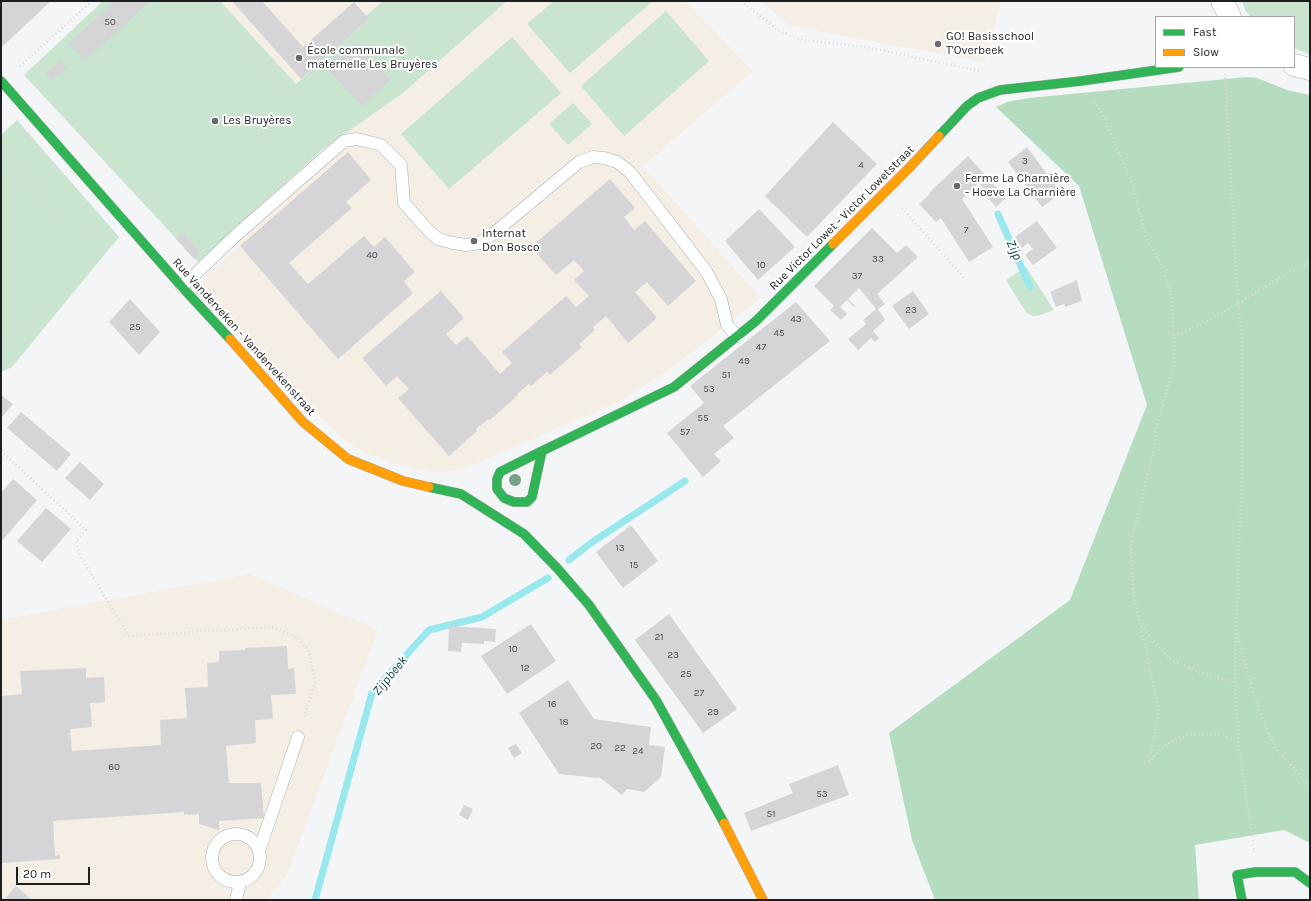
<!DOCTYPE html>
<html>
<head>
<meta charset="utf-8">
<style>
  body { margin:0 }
  #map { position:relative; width:1311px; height:901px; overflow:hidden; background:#f4f5f7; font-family:Karla,sans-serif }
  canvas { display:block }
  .frame { position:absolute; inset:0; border:2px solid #1d1e1f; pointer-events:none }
  .legend { position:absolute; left:1155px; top:16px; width:140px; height:52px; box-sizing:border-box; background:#fff; border:1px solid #a5a5a5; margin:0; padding:5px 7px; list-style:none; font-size:12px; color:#1d1e1f }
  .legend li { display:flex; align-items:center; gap:8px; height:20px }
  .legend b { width:20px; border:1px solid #a5a5a5 }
  .scale { position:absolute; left:16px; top:867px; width:74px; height:18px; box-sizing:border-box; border:2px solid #1d1e1f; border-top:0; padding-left:5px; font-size:12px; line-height:14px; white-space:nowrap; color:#1d1e1f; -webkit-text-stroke:3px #fff; paint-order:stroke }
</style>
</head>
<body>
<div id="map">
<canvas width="1311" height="901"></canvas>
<div class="frame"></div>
<ul class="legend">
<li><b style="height:5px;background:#30b455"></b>Fast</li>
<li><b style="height:5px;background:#ff9f0a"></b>Slow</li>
</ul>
<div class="scale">20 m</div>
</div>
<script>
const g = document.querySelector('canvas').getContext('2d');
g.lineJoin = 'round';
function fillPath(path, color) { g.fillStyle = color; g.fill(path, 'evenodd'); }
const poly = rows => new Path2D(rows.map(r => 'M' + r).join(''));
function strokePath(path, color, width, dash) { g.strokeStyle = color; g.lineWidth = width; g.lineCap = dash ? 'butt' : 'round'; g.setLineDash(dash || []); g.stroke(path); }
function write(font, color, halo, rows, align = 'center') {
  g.font = font + ' Karla,sans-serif'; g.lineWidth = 4; g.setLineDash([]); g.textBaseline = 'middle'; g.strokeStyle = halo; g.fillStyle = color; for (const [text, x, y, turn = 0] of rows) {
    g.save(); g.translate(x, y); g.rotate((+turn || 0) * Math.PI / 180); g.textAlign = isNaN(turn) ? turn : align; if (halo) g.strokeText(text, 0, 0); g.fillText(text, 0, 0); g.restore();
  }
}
fillPath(poly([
  [220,1,383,1,366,16,369,19,296,84],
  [507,1,685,1,753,71,643,166,761,298,668,371,618,402,461,470,434,472,392,463,366,453,346,441,330,427,200,288,206,275,240,246,232,232,323,149,403,93],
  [760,1,1001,1,984,62,791,26],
  [250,574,378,630,287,875,266,900,1,900,1,620]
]), '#f5eee4');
fillPath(poly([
  [103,1,220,1,296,84,369,19,366,16,383,1,507,1,403,93,323,149,198,262,24,75],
  [554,1,653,1,570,73,527,24],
  [1242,1,1310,1,1310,55,1294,48,1294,17,1251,17,1246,12],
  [666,11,709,61,624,136,581,86],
  [512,37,561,93,449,189,401,134],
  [573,103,592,124,568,145,549,124],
  [17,120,119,237,12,367,1,372,1,135],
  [1026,267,1054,310,1041,315,1033,316,1027,313,1024,309,1006,280]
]), '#c9e4cf');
fillPath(poly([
  [1247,77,1257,78,1287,90,1310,95,1310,843,1284,830,1195,845,1199,900,935,900,912,840,889,733,1070,600,1147,405,1079,186,996,107,1007,102,1029,98]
]), '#b6dcc0');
strokePath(poly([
  [998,214,1030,287],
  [569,560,591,543,685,481],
  [315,900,372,693,429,630,482,617,548,578]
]), '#99e8ee', 7);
fillPath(poly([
  [1,1,51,1,3,46,1,44],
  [116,1,150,1,85,61,69,43],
  [232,1,262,1,303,47,354,2,369,19,301,79],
  [354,42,390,80,362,106,326,67],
  [61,61,67,68,51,80,46,73],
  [833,122,877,164,807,237,765,196],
  [1027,147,1061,193,1042,207,1008,162],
  [348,152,371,180,346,202,352,208,289,263,308,284,364,236,374,247,385,237,415,272,404,281,413,293,338,359,240,246],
  [968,156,1006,198,996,207,981,190,983,188,979,183,962,199,993,247,969,262,941,218,936,222,919,204,930,194,929,193],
  [610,179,635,208,624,217,634,230,645,221,696,281,668,306,647,282,635,292,657,318,628,343,606,316,593,327,595,330,579,344,582,347,550,375,547,372,531,386,529,384,517,394,518,395,490,420,488,419,476,429,477,431,449,456,398,398,409,389,397,376,386,386,362,358,441,291,464,318,446,334,456,345,467,336,500,374,512,363,502,352,566,296,576,307,589,296,574,280,584,271,574,260,556,275,531,247],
  [759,209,795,247,758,280,725,241],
  [1037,221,1057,248,1033,265,1025,255,1033,249,1028,243,1022,248,1015,237],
  [872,228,897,253,906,245,918,257,877,294,885,304,878,309,885,320,873,331,879,338,875,342,871,338,858,350,848,339,866,324,863,320,876,309,859,288,848,299,855,306,854,307,847,300,840,307,847,314,841,320,830,310,834,306,814,286],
  [183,233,200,253,194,259,176,239],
  [1077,280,1082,301,1065,307,1064,304,1056,307,1050,292],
  [913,291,929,314,909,329,892,306],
  [130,299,160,332,139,355,109,322],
  [796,302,830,341,723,426,734,438,714,454,721,461,703,477,667,433,704,403,690,386],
  [1,395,13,404,1,418],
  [21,412,71,454,57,471,7,428],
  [80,462,104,484,90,500,65,478],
  [13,479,37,500,1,542,1,493],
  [46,508,71,529,42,562,17,541],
  [631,525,658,561,623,588,596,552],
  [669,614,737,709,703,733,635,640],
  [531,624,556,661,507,694,481,656],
  [449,626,496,629,495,642,484,641,484,644,462,643,461,652,448,651],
  [287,646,288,669,294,668,296,694,271,695,273,719,255,720,256,743,226,746,229,783,261,783,264,818,219,821,219,830,199,824,199,814,188,815,188,814,184,815,184,812,53,821,55,856,60,855,60,859,1,863,1,696,22,694,20,671,86,668,86,678,104,677,105,702,90,703,92,727,70,729,72,751,161,745,160,720,187,718,185,688,208,687,207,663,219,662,219,651,245,650,245,648],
  [568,680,594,719,651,727,649,745,665,747,661,777,644,792,627,789,622,795,599,777,598,778,559,774,519,713],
  [516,744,522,753,514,758,508,748],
  [838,765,849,795,751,831,744,813,793,793,789,784],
  [464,805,473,809,468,820,459,815],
  [16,886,32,900,4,900]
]), '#d5d5d7');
const lane = poly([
  [182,287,235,236,344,141,357,139,381,145,401,165,404,203,428,230,438,239,453,243,466,245,480,243,493,234,579,162,593,157,604,158,617,162,630,172,706,271,721,299,727,325,737,336],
  '212 858a24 24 0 1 1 48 0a24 24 0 1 1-48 0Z',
  [259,851,298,737],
  [236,900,240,882]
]);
const street = poly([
  [1222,1,1230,17],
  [1294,65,1310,69]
]);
const fast = poly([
  [1,81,182,287,230,339],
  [939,136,967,106,978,98,1000,90,1081,81,1179,67],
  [542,451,532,497,527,502,514,502,504,498,497,489,497,479,500,472,542,451,674,387,756,321,833,244],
  [429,487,461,494,524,534,557,568,589,605,656,700,724,823],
  [1242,900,1237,875,1256,872,1295,872,1310,883]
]);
const slow = poly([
  [833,244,910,167,939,136],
  [230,339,303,422,348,459,403,481,429,487],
  [724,823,763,900]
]);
strokePath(lane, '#acaeaf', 13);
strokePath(street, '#acaeaf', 23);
strokePath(fast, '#acaeaf', 10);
strokePath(slow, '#acaeaf', 10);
strokePath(poly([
  [209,1,293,97],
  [741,1,779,31,802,40,866,47,980,71],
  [20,66,92,1],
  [1225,74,1238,304,1242,337,1242,472,1236,629,1235,682,1238,741,1254,849],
  [1094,102,1103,115,1133,186,1146,237,1163,268,1172,299,1174,363,1155,434,1156,442,1131,543,1133,591,1159,711,1148,764],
  [1,153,13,161,33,181,53,216,54,266,50,304,32,323,1,342],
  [902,208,966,280],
  [53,231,85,233,99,227],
  [1174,335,1198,326,1238,304,1257,291,1310,261],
  [1,451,86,530,76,541,79,554,129,636,274,627,295,637,308,649,311,662,315,682,304,719],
  [1142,625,1152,640,1170,659,1204,674,1235,682],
  [1237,633,1254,695,1274,747,1292,766,1310,788],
  [1149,763,1160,749,1180,737,1199,734,1221,735,1238,741]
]), '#dadbdb', 2.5, [1, 3]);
strokePath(lane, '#fdfefe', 12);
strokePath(street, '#fdfefe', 22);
strokePath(fast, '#30b455', 9);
strokePath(slow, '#ff9f0a', 9);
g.fillStyle = '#77a288';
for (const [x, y] of [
  [515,480]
]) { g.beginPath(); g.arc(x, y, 6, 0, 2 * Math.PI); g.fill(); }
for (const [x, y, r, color] of [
  [938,44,4,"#68696b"],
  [299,58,4,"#68696b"],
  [215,121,4,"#68696b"],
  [957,186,4,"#68696b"],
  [474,241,4,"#68696b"]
]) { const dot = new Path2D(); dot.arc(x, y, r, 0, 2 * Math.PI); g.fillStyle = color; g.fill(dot); strokePath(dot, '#fff', 1.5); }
write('10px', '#4b4c4d', null, [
  ["50",110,22],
  ["3",1025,161],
  ["4",861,165],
  ["7",966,230],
  ["40",372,255],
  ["33",878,259],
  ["10",761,265],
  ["37",857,276],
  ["23",911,310],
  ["43",796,319],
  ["25",135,327],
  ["45",779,333],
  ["47",761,347],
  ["49",744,361],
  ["51",726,375],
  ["53",709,389],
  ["55",703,418],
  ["57",685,432],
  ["13",620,548],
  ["15",634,565],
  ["21",659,637],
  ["10",513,649],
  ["23",673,655],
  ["12",525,668],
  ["25",686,674],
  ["27",699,693],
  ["16",552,704],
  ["29",713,712],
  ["18",564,722],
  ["20",596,746],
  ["22",620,748],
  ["24",638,751],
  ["60",114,767],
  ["53",822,794],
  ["51",771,814]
]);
write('12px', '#1d1e1f', '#fff', [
  ["GO! Basisschool",946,37],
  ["T'Overbeek",946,51],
  ["École communale",307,51],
  ["maternelle Les Bruyères",307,65],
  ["Les Bruyères",223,121],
  ["Ferme La Charnière",965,179],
  ["- Hoeve La Charnière",965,193],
  ["Internat",482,234],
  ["Don Bosco",482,248]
], 'left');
write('12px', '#1d1e1f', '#fff', [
  ["Rue Victor Lowet - Victor Lowetstraat",842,218,-45],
  ["Rue Vanderveken - Vandervekenstraat",244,337,48]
]);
write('italic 13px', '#0e4347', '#fff', [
  ["Zijp",1014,250,66],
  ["Zijpbeek",390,676,-50]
]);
</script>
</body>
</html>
